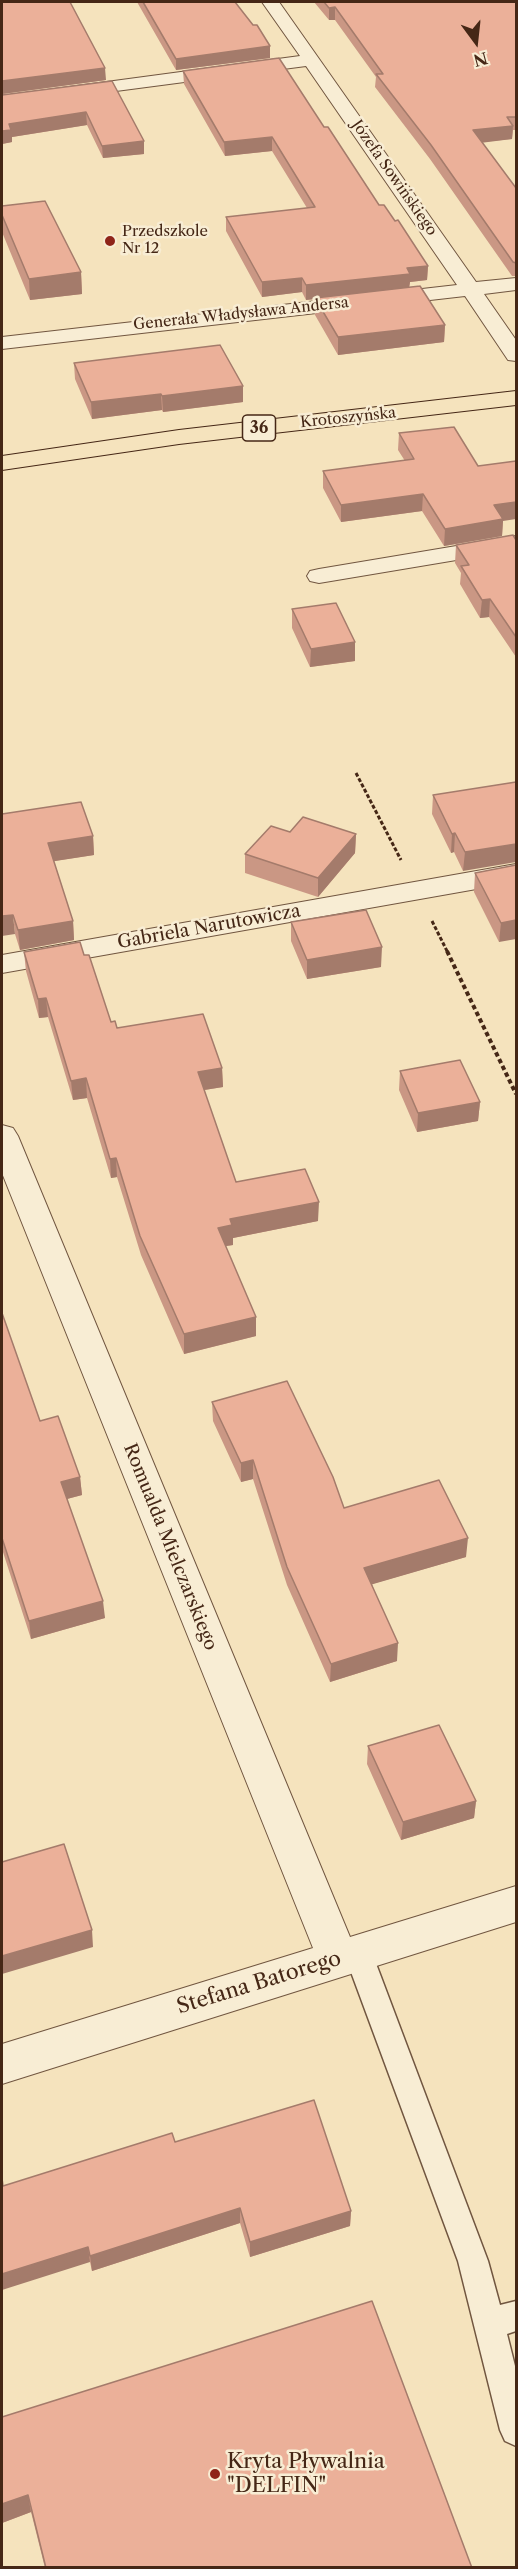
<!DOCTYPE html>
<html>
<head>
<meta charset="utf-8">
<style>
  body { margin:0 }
  #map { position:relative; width:518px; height:2569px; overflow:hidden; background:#f5e3bd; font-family:"Libre Caslon Text",serif }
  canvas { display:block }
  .frame { position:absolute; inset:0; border:3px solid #452716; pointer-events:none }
  .north { position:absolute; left:446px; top:12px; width:60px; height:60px; -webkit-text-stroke:4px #f8edd4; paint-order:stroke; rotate:165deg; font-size:16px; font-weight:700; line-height:24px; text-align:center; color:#452716 }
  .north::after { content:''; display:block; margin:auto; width:21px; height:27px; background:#452716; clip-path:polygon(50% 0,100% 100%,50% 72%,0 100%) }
</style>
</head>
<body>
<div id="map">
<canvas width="518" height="2569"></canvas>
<div class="frame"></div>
<div class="north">N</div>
</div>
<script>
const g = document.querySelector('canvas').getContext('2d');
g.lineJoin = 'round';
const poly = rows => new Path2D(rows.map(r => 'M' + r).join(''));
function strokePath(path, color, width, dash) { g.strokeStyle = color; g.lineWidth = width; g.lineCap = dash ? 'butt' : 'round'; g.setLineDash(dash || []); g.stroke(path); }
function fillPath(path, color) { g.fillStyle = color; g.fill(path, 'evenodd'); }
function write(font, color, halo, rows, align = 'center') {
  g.font = font + ' "Libre Caslon Text",serif'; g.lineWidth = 5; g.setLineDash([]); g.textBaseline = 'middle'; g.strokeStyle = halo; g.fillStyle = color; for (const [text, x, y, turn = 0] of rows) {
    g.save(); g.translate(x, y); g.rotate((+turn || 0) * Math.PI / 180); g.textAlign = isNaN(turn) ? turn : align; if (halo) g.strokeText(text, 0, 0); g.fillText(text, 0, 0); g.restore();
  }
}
const service = poly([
  [358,1940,368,1944,372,1953,488,2261,500,2305,516,2301,516,2331,507,2334,516,2370,516,2446,505,2441,500,2430,458,2261,344,1953,348,1944,358,1940]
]);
const minor = poly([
  [262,2,279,2,476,282,516,278,516,290,484,294,516,340,516,361,508,360,465,296,2,349,2,337,457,285,306,66,2,106,2,96,300,56,262,2],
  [516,536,516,550,319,583,310,581,307,576,310,571,319,569,516,536],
  [516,864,516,882,2,973,2,955,516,864],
  [2,1125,13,1128,18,1136,350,1937,516,1886,516,1922,2,2084,2,2044,313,1948,2,1173,2,1125]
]);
const primary = poly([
  [516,391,516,405,179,444,2,470,2,456,179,430,516,391]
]);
strokePath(service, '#715640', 3);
strokePath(minor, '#715640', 2);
strokePath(primary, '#452716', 2);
strokePath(poly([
  [356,773,401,860],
  [432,921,448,953]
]), '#452716', 3, [4, 2]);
strokePath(poly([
  [447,951,516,1094]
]), '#452716', 4, [4.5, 3]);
fillPath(service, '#f8edd4');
fillPath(minor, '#f8edd4');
fillPath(primary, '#f5e3bd');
fillPath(poly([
  [2,2,106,80,2,94,2,95,112,81,144,154,103,158,87,125,12,137,12,142,2,144],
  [137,2,235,2,270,46,270,58,176,70],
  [314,2,516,2,516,130,513,130,512,139,482,142,516,188,516,276,512,276,430,159,375,87,376,77,335,20,329,20],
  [183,71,324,127,379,205,395,221,428,266,427,280,410,282,409,288,445,325,444,342,338,355,315,315,315,299,306,300,302,292,262,297,226,231,226,217,307,208,272,151,225,156,184,84],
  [2,206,81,272,82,294,30,300,2,232],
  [74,363,243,386,243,402,163,412,162,410,92,419,75,379],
  [399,433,503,521,502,536,444,546,422,511,341,522,323,488,323,471,405,461,398,450],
  [516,540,516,657,489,617,480,618,460,584,461,573,455,563,456,545],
  [292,609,355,642,355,661,310,667,292,628],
  [516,783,463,871,454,852,451,853,432,814,433,795],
  [2,814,93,836,94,855,54,861,73,921,74,940,20,950,15,934],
  [290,832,356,834,355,853,318,897,245,873,245,854],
  [516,865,499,942,474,892,475,873],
  [291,922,381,967,307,979,291,941],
  [24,952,84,955,111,1022,117,1028,222,1068,223,1087,204,1090,236,1182,318,1221,233,1238,233,1245,226,1246,256,1336,184,1354,141,1255,117,1177,111,1178,87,1098,73,1100,48,1017,39,1018,26,971],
  [400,1071,480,1102,478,1121,417,1132,399,1090],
  [2,1313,40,1421,80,1477,82,1495,67,1499,105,1618,31,1639,2,1549],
  [212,1402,344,1508,466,1557,372,1584,397,1661,330,1682,287,1585,253,1479,241,1482,213,1421],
  [368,1746,476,1801,474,1818,401,1840,367,1764],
  [175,2142,351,2211,350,2226,250,2257,240,2223,92,2271,90,2262,3,2186],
  [2,2417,472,2568,45,2568,31,2512,2,2523]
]), '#ca9784');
fillPath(poly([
  [335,7,335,20,329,20,329,8],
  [270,46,270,58,176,70,176,59],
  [105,68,106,80,2,94,2,96,2,81],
  [86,112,87,125,12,137,12,142,2,144,2,131,9,124],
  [513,126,512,139,472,144,473,130],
  [272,137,272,151,225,156,224,142],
  [144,141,144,154,103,158,102,146],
  [428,266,427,280,410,282,409,288,306,300,306,285,407,268],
  [81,272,82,294,30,300,29,279],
  [302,278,302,292,262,297,262,282],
  [445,325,444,342,338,355,338,337],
  [243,386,243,402,163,412,162,396],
  [161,394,162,410,92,419,91,402],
  [423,494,422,511,341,522,341,505],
  [516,502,516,519,503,521,502,536,444,546,445,529,494,505],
  [490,599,489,617,480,618,482,600],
  [355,642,355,661,310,667,311,649],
  [455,833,454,852,451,853,452,834],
  [356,834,355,853,318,897,318,878],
  [93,836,94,855,49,862,48,843],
  [516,844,516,862,463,871,465,852],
  [13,915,15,934,2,936,2,916],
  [516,920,516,939,499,942,501,923],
  [73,921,74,940,20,950,18,930],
  [382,947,381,967,307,979,307,960],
  [46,998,48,1017,39,1018,38,999],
  [222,1068,223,1087,198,1091,198,1072],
  [86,1078,87,1098,73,1100,71,1081],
  [480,1102,478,1121,417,1132,418,1113],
  [116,1158,117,1177,111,1178,110,1159],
  [319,1202,318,1221,233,1238,233,1245,219,1247,218,1228,230,1219],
  [256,1317,256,1336,184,1354,184,1334],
  [253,1460,253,1479,241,1482,241,1463],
  [80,1477,82,1495,63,1500,61,1482],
  [468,1538,466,1557,363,1587,364,1568],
  [103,1601,105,1618,31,1639,29,1621],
  [398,1643,397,1661,330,1682,331,1664],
  [476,1801,474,1818,401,1840,403,1822],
  [92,1930,93,1947,2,1974,2,1956],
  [240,2208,240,2223,92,2271,90,2256],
  [351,2211,350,2226,250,2257,250,2242],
  [88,2247,90,2262,2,2290,2,2274],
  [28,2495,31,2512,2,2523,2,2504]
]), '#a47b6b');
const building = poly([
  [2,2,70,2,105,68,2,81,2,2],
  [143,2,235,2,253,25,257,25,270,46,176,59,143,2],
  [324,2,516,2,516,117,507,117,513,126,473,130,516,188,516,263,513,262,431,145,376,74,383,74,335,7,329,8,324,2],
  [279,58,324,127,328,127,379,205,384,205,395,221,398,220,428,266,407,268,410,274,306,285,302,278,262,282,226,217,315,207,272,137,224,142,183,71,279,58],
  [112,81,144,141,102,146,86,112,9,124,11,130,2,131,2,95,112,81],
  [45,201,81,272,29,279,2,215,2,206,45,201],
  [420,286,445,325,338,337,315,298,420,286],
  [220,345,243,386,162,396,161,394,91,402,74,363,220,345],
  [454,427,478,466,516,461,516,502,494,505,503,519,445,529,423,494,341,505,323,471,414,459,399,433,454,427],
  [513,535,516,540,516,637,490,599,482,600,461,566,469,565,456,545,513,535],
  [336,603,355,642,311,649,292,609,336,603],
  [516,782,516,844,465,852,455,833,452,834,433,795,516,782],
  [81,802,93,836,48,843,73,921,18,930,13,915,2,916,2,814,81,802],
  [303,817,356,834,318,878,245,854,271,826,290,832,303,817],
  [516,865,516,920,501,923,475,873,516,865],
  [366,910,382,947,307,960,291,922,366,910],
  [80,942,84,955,89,955,111,1022,115,1021,117,1028,203,1014,222,1068,198,1072,236,1182,305,1169,319,1202,230,1219,232,1225,218,1228,256,1317,184,1334,140,1236,116,1158,110,1159,86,1078,71,1081,46,998,38,999,24,952,80,942],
  [460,1060,480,1102,418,1113,400,1071,460,1060],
  [2,1313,40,1421,58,1416,80,1477,61,1482,103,1601,29,1621,2,1538,2,1313],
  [287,1381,333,1477,344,1508,439,1480,468,1538,364,1568,398,1643,331,1664,287,1567,253,1460,241,1463,212,1402,287,1381],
  [439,1725,476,1801,403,1822,368,1746,439,1725],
  [64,1844,92,1930,2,1956,2,1862,64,1844],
  [314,2100,351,2211,250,2242,240,2208,90,2256,88,2247,2,2274,2,2178,3,2186,172,2133,175,2142,314,2100],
  [372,2301,472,2568,46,2568,28,2495,2,2504,2,2417,372,2301]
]);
fillPath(building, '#ebb099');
strokePath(building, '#a47b6b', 1.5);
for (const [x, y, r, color] of [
  [110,241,6,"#8f2418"],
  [215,2474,6,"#8f2418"]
]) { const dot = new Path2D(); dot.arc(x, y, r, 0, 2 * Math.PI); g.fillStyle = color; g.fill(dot); strokePath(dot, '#f8edd4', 2); }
write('15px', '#452716', '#f8edd4', [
  ["Józefa Sowińskiego",394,178,55],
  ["Generała Władysława Andersa",241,314,-6],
  ["Krotoszyńska",348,418,-6]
]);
write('15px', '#452716', '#f8edd4', [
  ["Przedszkole",122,232],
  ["Nr 12",122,249]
], 'left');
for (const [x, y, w] of [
  [259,428,33]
]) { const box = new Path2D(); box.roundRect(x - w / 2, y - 13, w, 26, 4.5); g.fillStyle = '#f8edd4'; g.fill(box); strokePath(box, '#452716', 1.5); }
write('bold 16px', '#452716', null, [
  ["36",259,428]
]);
write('18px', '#452716', '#f8edd4', [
  ["Gabriela Narutowicza",209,927,-10],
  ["Romualda Mielczarskiego",170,1547,68]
]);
write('21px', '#452716', '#f8edd4', [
  ["Stefana Batorego",259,1983,-17]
]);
write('21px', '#452716', '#f8edd4', [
  ["Kryta Pływalnia",227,2462],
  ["\"DELFIN\"",227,2486]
], 'left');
</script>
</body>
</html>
